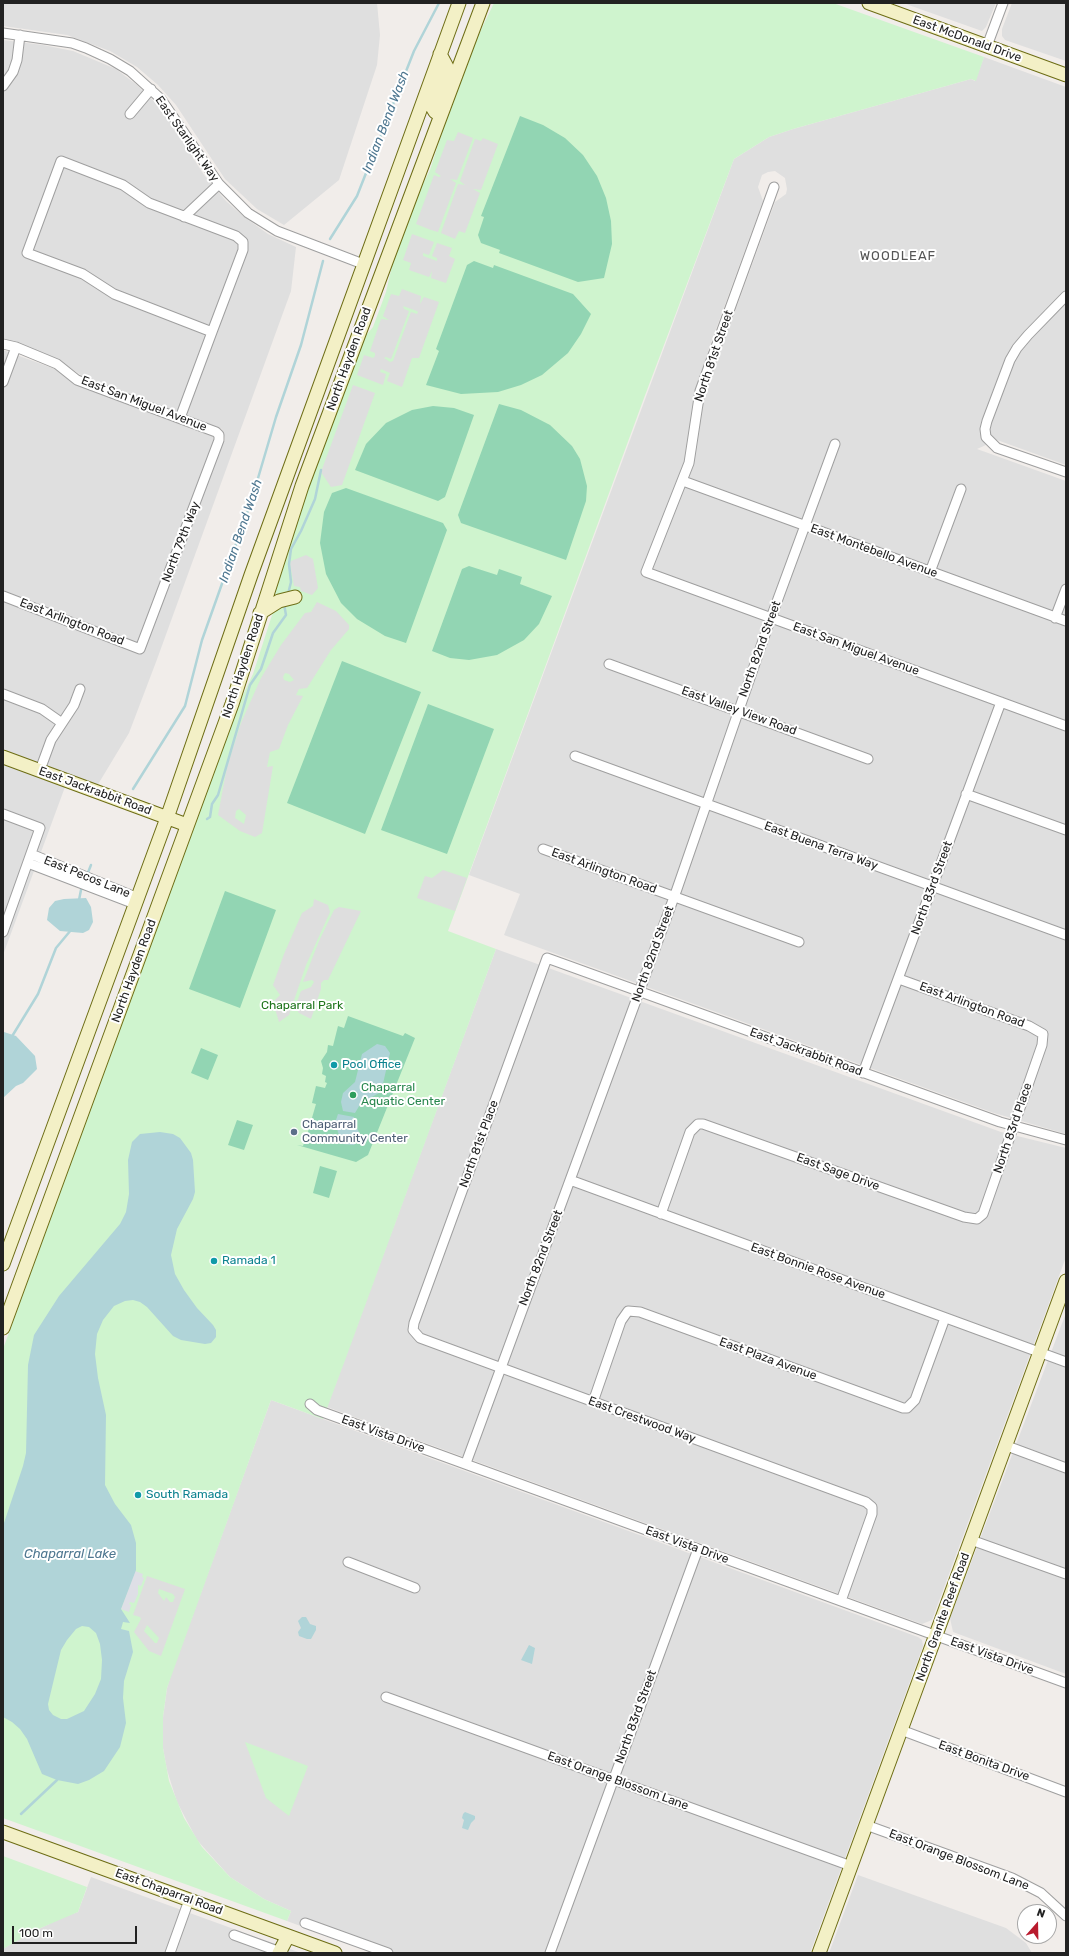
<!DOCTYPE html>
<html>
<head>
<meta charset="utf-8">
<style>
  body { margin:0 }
  #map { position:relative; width:1069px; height:1956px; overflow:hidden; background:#f1edea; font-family:Rubik,sans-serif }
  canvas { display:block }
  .frame { position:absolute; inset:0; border:4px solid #222; pointer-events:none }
  .north { position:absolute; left:1017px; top:1904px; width:40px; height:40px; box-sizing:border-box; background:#fff; border:1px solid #a7a7a7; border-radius:50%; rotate:20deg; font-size:11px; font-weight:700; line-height:16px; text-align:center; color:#222 }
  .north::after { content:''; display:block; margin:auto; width:14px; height:18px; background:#b91a2d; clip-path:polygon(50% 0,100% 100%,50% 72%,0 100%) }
  .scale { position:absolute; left:12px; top:1926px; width:125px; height:18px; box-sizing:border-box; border:2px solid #222; border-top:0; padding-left:5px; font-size:12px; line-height:14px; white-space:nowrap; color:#222; -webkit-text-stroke:3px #fff; paint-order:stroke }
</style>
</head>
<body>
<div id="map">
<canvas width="1069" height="1956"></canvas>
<div class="frame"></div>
<div class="north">N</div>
<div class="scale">100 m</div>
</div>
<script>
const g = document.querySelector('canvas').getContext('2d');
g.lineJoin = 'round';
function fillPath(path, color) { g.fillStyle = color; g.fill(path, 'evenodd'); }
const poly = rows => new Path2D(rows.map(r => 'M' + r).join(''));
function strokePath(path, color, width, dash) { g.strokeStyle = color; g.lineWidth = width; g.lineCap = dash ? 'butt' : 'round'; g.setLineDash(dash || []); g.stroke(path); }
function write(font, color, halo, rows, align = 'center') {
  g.font = font + ' Rubik,sans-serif'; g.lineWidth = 4; g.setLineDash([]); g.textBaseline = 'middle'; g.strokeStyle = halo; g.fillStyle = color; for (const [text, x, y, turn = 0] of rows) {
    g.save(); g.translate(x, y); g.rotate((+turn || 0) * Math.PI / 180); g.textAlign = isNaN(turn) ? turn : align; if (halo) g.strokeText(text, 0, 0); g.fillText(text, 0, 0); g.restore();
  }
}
fillPath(poly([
  [3,3,377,3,380,35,377,65,339,180,284,225,257,209,225,179,176,105,158,85,137,67,110,51,67,35,3,26],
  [903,3,996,3,986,27,982,31],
  [1012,3,1066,3,1066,61,1005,40,1002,36,1002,29],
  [3,40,43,45,73,51,116,69,137,85,155,102,165,114,204,175,226,201,243,216,268,234,296,247,291,291,156,662,129,733,97,786,3,750,3,350,55,369,79,386,225,441,225,438,222,429,87,379,55,358,3,338],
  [984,57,1066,87,1066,465,997,440,977,449,1066,481,1066,1134,994,1113,504,935,520,894,469,875,734,159,769,137,793,129,971,79,975,81],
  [775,171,785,178,787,189,786,194,775,202,719,355,708,351,763,201,758,187,762,175,768,172],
  [3,764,65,787,3,955],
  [496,949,1001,1132,1066,1148,1066,1257,932,1620,922,1624,327,1407],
  [1066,1313,1066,1674,953,1632,950,1618],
  [271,1400,918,1637,922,1640,923,1646,810,1953,373,1953,287,1921,291,1911,264,1899,230,1877,197,1840,177,1802,167,1770,163,1748,163,1717,167,1688,172,1672],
  [858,1875,1006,1928,1026,1943,1032,1953,829,1953],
  [91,1877,231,1928,301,1953,3,1953,3,1949,21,1938,63,1917,78,1912]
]), '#dfdfdf');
fillPath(poly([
  [494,3,833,3,984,57,976,81,971,79,793,129,769,137,734,159,644,398,448,931,496,949,344,1363,323,1419,271,1400,167,1688,163,1717,163,1748,169,1781,184,1818,202,1847,230,1877,264,1899,291,1911,287,1921,3,1818,3,1349,186,847,241,699,253,674,273,612,278,575,295,524,363,339,373,327,386,292,394,257,413,204,430,170,454,95,479,34],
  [245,1742,308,1766,289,1816,266,1798],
  [3,1856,87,1887,78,1912,36,1930,3,1949]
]), '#cff4ce');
fillPath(poly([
  [520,116,543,125,565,138,583,155,597,176,606,198,611,221,612,244,604,278,578,282,499,253,500,250,481,243,478,235,484,217,481,216],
  [474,261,493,268,494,265,573,294,591,314,581,334,568,353,542,375,521,385,498,392,461,394,426,385,439,351,436,349,467,265],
  [499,404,521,410,550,425,572,446,580,459,587,486,586,501,566,560,461,523,458,515],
  [433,406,454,408,474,415,445,497,438,501,355,470,366,444,386,423,412,410],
  [346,488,443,523,447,530,406,643,385,636,357,619,341,603,326,574,320,543,324,512,332,493],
  [469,566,497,575,499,569,522,577,520,584,552,596,539,624,524,640,497,655,469,660,450,658,432,651,462,569],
  [342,661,421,692,365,834,287,803],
  [428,704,494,729,447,854,381,830],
  [225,891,276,910,240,1008,189,989],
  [348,1016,403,1036,405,1033,415,1038,368,1155,356,1162,297,1145,303,1146,304,1143,309,1144,311,1136,307,1135,316,1104,312,1103,316,1086,325,1088,327,1083,325,1082,326,1076,322,1074,323,1068,321,1061,327,1052,328,1045,333,1046,338,1026,344,1028],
  [201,1048,218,1055,208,1080,191,1073],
  [237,1120,253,1125,244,1150,228,1145],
  [320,1166,337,1171,329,1198,313,1193]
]), '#92d5b3');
fillPath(poly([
  [458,132,473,138,457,180,450,179,456,183,438,232,431,230,416,224,434,175,439,177,441,176,435,172,447,140,454,141],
  [483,138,498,144,481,190,473,189,480,193,465,233,459,231,455,239,441,233,458,184,465,185,460,181,475,139,481,141],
  [412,234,434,242,429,255,423,253,423,256,437,261,437,258,432,256,437,243,452,248,449,256,455,259,446,283,431,278,432,271,429,277,409,270,411,263,403,260],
  [402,289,421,296,420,304,424,297,439,302,419,358,412,358,402,387,387,381,390,373,381,369,380,372,386,374,383,385,357,375,364,355,373,358,375,356,375,353,370,351,381,319,389,320,383,316,391,294,399,296],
  [403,306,417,311,418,312,417,314,411,312,393,361,390,362,384,358,386,357,391,359,409,311,404,309],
  [353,385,375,393,342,485,331,487,321,472],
  [306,555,313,559,318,588,312,595,301,591,300,587,294,586,290,564,291,561],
  [317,602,336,611,349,625,349,629,331,650,307,688,299,689,296,695,303,696,288,725,279,749,270,752,267,767,273,766,262,833,255,837,240,831,218,815,227,767,241,723,261,678,281,645,305,613,311,612],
  [285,673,289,674,294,680,290,682,284,680,283,677],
  [239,809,246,815,244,824,235,818,236,811],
  [443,870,467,878,455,911,417,898,425,876,432,878],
  [314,899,328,905,330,912,306,965,289,1015,279,1022,273,1002,280,995,273,985,284,954,302,913,313,906],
  [339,907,361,911,328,980,324,980,321,983,321,989,311,1019,299,1013,295,1007,301,991,311,987,314,982,312,980,303,982,319,941,334,910],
  [147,1576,185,1589,161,1656,149,1651,134,1632,141,1619,140,1617,133,1615],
  [159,1589,173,1594,175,1597,173,1602,170,1602,166,1597,164,1601,158,1593],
  [147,1625,159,1638,157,1643,155,1643,144,1631]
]), '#dedede');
fillPath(poly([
  [135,1571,143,1574,142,1577,144,1578,141,1586,138,1585,138,1594,134,1603,130,1602,129,1604,131,1605,129,1612,121,1609]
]), '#dedfe6');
fillPath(poly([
  [86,898,91,907,93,922,89,930,83,933,60,931,47,920,49,908,55,901,64,899],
  [4,1032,16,1036,35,1056,37,1069,23,1083,16,1086,3,1098,3,1033],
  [377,1044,385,1046,390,1053,382,1088,379,1093,361,1103,355,1113,343,1111,341,1102,343,1093,355,1082,362,1054],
  [338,1114,354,1117,355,1124,360,1134,358,1141,354,1145,342,1144,335,1123],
  [160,1132,173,1134,180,1138,191,1153,193,1160,195,1192,193,1199,177,1229,171,1255,175,1274,184,1290,197,1308,213,1325,216,1330,216,1337,211,1343,205,1344,181,1340,173,1336,147,1307,140,1302,133,1300,125,1301,114,1306,103,1320,97,1334,95,1354,98,1378,106,1415,105,1485,115,1504,131,1525,136,1543,136,1570,121,1609,130,1623,123,1622,121,1629,129,1631,133,1652,124,1681,123,1698,126,1723,120,1747,104,1771,89,1780,78,1784,57,1780,42,1774,27,1739,20,1729,12,1722,3,1717,3,1526,23,1466,26,1453,28,1365,34,1335,59,1296,120,1224,126,1212,129,1194,128,1160,132,1142,140,1134],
  [82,1626,89,1627,96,1633,100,1644,102,1660,101,1679,95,1694,84,1711,67,1719,61,1719,53,1715,49,1710,48,1704,54,1679,61,1650,67,1640,76,1629],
  [302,1617,306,1617,310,1624,316,1626,316,1630,311,1639,307,1639,299,1636,298,1632,301,1628,298,1621],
  [529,1645,535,1648,532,1664,521,1660],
  [465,1812,475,1816,475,1819,471,1823,468,1830,462,1828,464,1820,462,1818,463,1814]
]), '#b0d4d8');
strokePath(poly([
  [330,239,357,196,414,51,439,3],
  [288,594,291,582,289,564,291,549,301,531,315,499,321,470],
  [133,789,185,706,202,640,251,502,276,417,301,345,323,261],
  [207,819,210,817,212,804,218,795,250,685,261,669,273,633,286,615,284,604],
  [87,875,91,865],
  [79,900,82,885],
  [11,1038,38,994,56,948,71,930],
  [21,1814,57,1780]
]), '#b0d4d8', 2.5);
const street = poly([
  [3,33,72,43,86,48,110,59,130,71,161,99,219,184,248,213,277,231,363,264],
  [987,46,1003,3],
  [3,86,13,72,17,60,20,35],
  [130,114,151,89],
  [774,187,700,391,689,463,646,572,1066,726],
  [184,217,219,184],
  [1066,296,1028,335,1017,348,1010,360,987,421,985,429,986,437,997,448,1066,472],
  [3,344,16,347,57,364,77,380,216,432,219,435,219,440,140,649,3,596],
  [3,382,16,347],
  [180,418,212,332,243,250,243,242,236,236,149,203,123,185,61,161,27,253,83,274,114,294,212,332],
  [683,481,1066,621],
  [930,572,961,489],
  [1055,618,1066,589],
  [609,664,868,759],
  [3,694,42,709,62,723],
  [575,756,1066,935],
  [40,770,51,740,74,705,80,689],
  [966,794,1066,830],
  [3,814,40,828,3,932],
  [543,849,799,942],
  [31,854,138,898],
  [28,863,135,904],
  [863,1073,1001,702],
  [570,1180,1066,1362],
  [661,1214,690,1132,698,1124,703,1124,964,1217,977,1219,983,1214,1042,1045,1043,1034,1029,1026,899,979],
  [593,1402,621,1321,628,1311,640,1312,903,1408,907,1408,915,1400,945,1318],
  [310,1404,317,1410,1066,1683],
  [1007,1446,1066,1468],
  [466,1463,677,889,768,626,835,444],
  [971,1540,1066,1574],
  [348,1562,415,1588],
  [841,1601,872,1514,872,1507,866,1502,420,1338,413,1330,414,1323,547,958,1000,1122,1066,1140],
  [386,1697,851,1866],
  [901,1730,1066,1792],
  [866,1825,1012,1878,1041,1893,1066,1916],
  [305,1923,388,1953],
  [234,1935,283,1953],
  [170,1953,189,1900],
  [550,1953,698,1549]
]);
const secondary = poly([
  [869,3,1066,75],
  [440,114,435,112,432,107,447,67,440,54],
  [260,613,279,601,295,597],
  [3,757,187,825],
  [3,1264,167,818,251,575,459,3],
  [3,1328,232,704,302,486,483,3],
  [3,1832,335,1953],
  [279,1953,288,1936],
  [819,1953,1066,1281]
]);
strokePath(street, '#9f9f9f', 11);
strokePath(secondary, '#6d6d14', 15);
strokePath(street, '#fff', 9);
strokePath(secondary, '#f3f0c6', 13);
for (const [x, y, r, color] of [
  [334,1065,4,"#0f9aa8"],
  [353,1095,4,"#2e9e5b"],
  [294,1132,4,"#5c6f8a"],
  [214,1261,4,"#0f9aa8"],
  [138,1495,4,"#0f9aa8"]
]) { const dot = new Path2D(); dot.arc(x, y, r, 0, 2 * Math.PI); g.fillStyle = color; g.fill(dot); strokePath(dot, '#fff', 1.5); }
write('12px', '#222', '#fff', [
  ["East McDonald Drive",967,39,20],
  ["East Starlight Way",187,139,55],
  ["North 81st Street",714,356,-71],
  ["North Hayden Road",349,359,-70],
  ["East San Miguel Avenue",144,404,21],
  ["North 79th Way",181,542,-69],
  ["East Montebello Avenue",874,551,20],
  ["East Arlington Road",72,622,21],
  ["North 82nd Street",760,649,-70],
  ["East San Miguel Avenue",856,649,20],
  ["North Hayden Road",243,666,-72],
  ["East Valley View Road",739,711,20],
  ["East Jackrabbit Road",95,791,20],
  ["East Buena Terra Way",821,846,20],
  ["East Arlington Road",604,871,20],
  ["East Pecos Lane",87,877,22],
  ["North 83rd Street",932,888,-70],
  ["North 82nd Street",653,954,-70],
  ["North Hayden Road",134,971,-70],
  ["East Arlington Road",972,1005,20],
  ["East Jackrabbit Road",806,1052,20],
  ["North 83rd Place",1013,1128,-71],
  ["North 81st Place",479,1144,-70],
  ["East Sage Drive",838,1172,20],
  ["North 82nd Street",541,1258,-69],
  ["East Bonnie Rose Avenue",818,1271,20],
  ["East Plaza Avenue",768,1359,20],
  ["East Crestwood Way",642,1420,20],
  ["East Vista Drive",383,1434,20],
  ["East Vista Drive",687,1545,20],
  ["North Granite Reef Road",943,1617,-70],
  ["East Vista Drive",992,1656,20],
  ["North 83rd Street",636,1717,-70],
  ["East Bonita Drive",984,1761,20],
  ["East Orange Blossom Lane",618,1781,20],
  ["East Orange Blossom Lane",959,1860,21],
  ["East Chaparral Road",169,1892,20]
]);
write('12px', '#1e741b', '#fff', [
  ["Chaparral Park",302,1006]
]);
write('12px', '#0d838f', '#fff', [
  ["Pool Office",342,1065],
  ["Ramada 1",222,1261],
  ["South Ramada",146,1495]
], 'left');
write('12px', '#27864d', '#fff', [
  ["Chaparral",361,1088],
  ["Aquatic Center",361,1102]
], 'left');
write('12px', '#4e5e75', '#fff', [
  ["Chaparral",302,1125],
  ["Community Center",302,1139]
], 'left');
write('italic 13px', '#4e7790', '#fff', [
  ["Indian Bend Wash",386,122,-69],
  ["Indian Bend Wash",241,531,-71],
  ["Chaparral Lake",70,1554]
]);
g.letterSpacing = '1px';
write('13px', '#555', '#fff', [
  ["WOODLEAF",898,256]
]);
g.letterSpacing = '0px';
</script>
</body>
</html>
